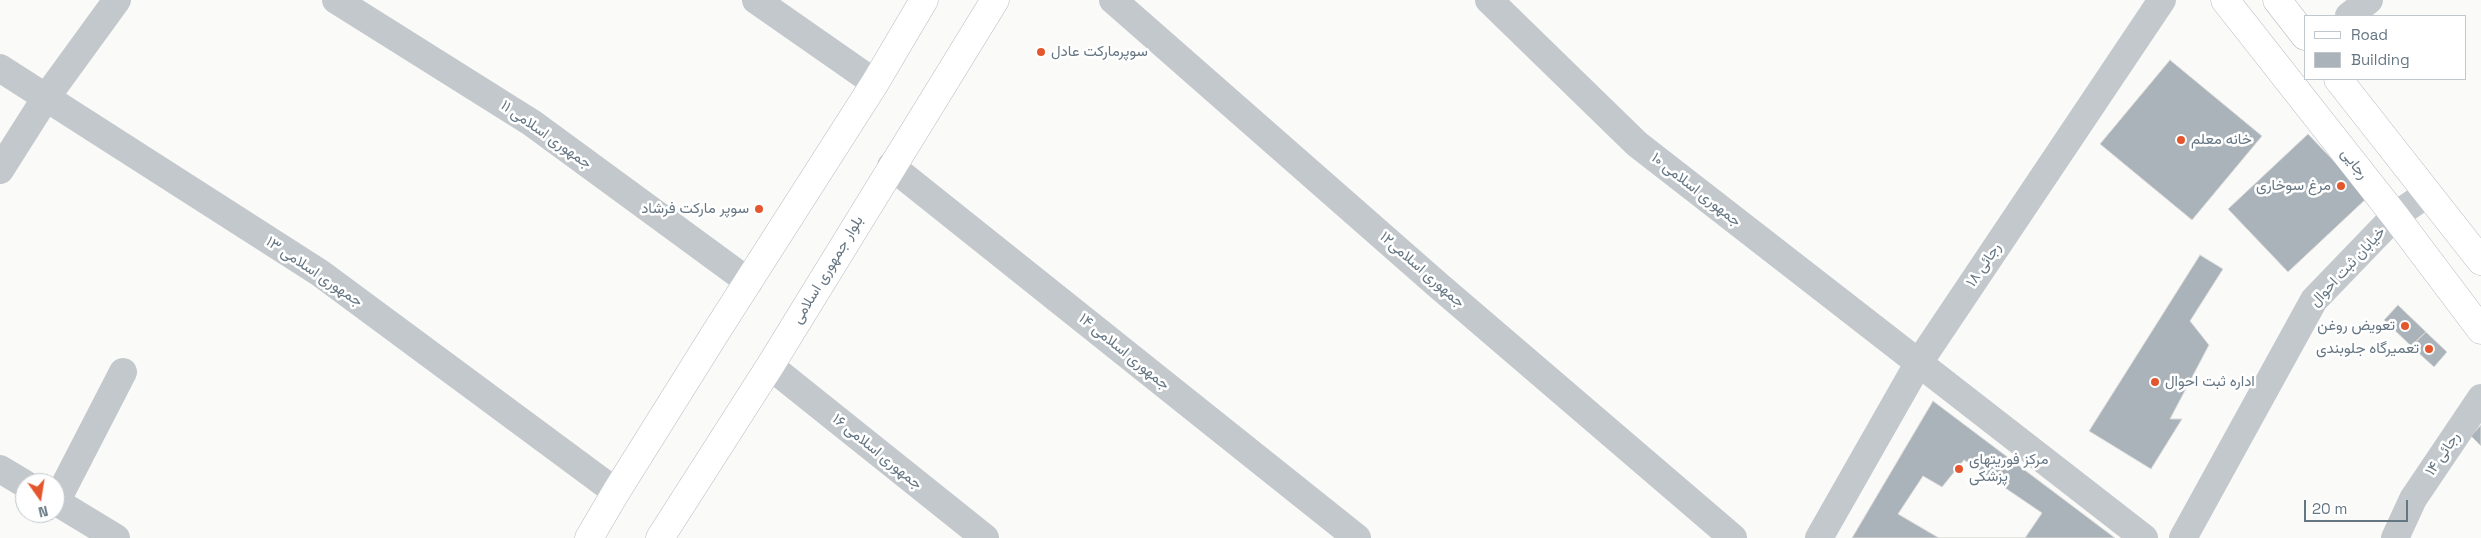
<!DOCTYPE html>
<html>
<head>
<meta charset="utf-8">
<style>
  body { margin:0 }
  #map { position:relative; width:2481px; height:538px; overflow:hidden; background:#fafaf8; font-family:"Space Grotesk",sans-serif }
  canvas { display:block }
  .legend { position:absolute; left:2304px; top:15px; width:162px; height:65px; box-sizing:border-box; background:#fff; border:1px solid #c1c8cd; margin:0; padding:6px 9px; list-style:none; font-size:15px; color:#657683 }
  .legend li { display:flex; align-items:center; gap:10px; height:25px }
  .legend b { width:25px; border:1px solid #c1c8cd }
  .north { position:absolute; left:15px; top:473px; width:50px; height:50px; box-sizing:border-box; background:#fff; border:1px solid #c1c8cd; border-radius:50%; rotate:167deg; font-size:14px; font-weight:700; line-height:20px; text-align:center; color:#657683 }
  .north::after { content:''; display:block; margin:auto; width:18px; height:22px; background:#e4572e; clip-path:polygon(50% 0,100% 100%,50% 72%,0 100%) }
  .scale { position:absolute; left:2304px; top:500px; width:104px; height:22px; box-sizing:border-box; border:2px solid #657683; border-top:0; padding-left:6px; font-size:15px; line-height:18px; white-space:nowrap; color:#657683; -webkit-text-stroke:4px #fff; paint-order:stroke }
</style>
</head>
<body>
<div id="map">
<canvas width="2481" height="538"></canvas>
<ul class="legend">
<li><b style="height:6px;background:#fff"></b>Road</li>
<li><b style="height:14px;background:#aab3b9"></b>Building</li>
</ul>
<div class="north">N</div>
<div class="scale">20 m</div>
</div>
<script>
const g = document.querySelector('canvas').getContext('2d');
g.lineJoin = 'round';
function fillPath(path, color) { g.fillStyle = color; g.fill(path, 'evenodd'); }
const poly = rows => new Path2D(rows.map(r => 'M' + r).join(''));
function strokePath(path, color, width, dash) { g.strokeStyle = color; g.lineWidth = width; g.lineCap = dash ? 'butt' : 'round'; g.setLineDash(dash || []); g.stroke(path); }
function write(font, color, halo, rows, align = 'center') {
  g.font = font + ' "Space Grotesk",Vazirmatn,sans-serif'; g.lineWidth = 5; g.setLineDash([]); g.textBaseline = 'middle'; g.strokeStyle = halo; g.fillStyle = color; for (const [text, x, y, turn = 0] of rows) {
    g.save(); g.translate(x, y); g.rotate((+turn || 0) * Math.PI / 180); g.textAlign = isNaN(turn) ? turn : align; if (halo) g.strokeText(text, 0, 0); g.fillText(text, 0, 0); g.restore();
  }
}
const building = poly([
  [2170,60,2262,136,2192,220,2100,144,2170,60],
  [2308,134,2368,197,2288,272,2228,209,2308,134],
  [2200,255,2223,269,2190,321,2209,345,2170,419,2182,419,2151,469,2089,431,2200,255],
  [2398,305,2426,332,2411,346,2384,320,2398,305],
  [2426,332,2447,352,2434,367,2411,346,2426,332],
  [1933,401,2115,538,1852,538,1933,401],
  [2481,425,2481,446,2471,436,2481,425],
  [1964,460,2042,513,2025,538,1939,538,1898,514,1923,476,1942,487,1964,460]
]);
fillPath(building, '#aab3b9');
strokePath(building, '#dcdcda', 1);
const major = poly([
  [2225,0,2395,216,2481,330],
  [2277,0,2305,36],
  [2338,79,2481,261],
  [589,538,616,492,716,332,875,83,924,0],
  [660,538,770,366,995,0]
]);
strokePath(major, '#b5babe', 29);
strokePath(poly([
  [336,0,532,123,749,282],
  [756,0,875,83],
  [1113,0,1439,286,1733,538],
  [1489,0,1637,144,2144,538],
  [2349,16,2369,0],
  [0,68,320,273,616,492],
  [891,166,1357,538],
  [0,170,45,99,117,0],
  [770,366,985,538],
  [0,469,25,484],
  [55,501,116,538],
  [56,502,123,372],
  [1819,538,1918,364,2162,0],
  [2183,538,2314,300,2395,216,2428,193],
  [2395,538,2413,499,2481,398]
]), '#c3c8cc', 28);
strokePath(major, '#fff', 28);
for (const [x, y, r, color] of [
  [1041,52,5,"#e4572e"],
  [2181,140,5,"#e4572e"],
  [2341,186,5,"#e4572e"],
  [759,209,5,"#e4572e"],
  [2405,326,5,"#e4572e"],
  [2429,349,5,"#e4572e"],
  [2155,382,5,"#e4572e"],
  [1959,469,5,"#e4572e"]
]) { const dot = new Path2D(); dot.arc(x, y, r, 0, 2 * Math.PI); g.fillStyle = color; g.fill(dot); strokePath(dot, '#fff', 2); }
write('15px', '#657683', '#fff', [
  ["سوپرمارکت عادل",1051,52],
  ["خانه معلم",2191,140],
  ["مرغ سوخاری",2331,186,"right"],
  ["سوپر مارکت فرشاد",749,209,"right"],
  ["تعویض روغن",2395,326,"right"],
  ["تعمیرگاه جلوبندی",2419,349,"right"],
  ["اداره ثبت احوال",2165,382],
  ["مرکز فوریتهای",1969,460],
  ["پزشکی",1969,477]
], 'left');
write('15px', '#657683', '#fff', [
  ["جمهوری اسلامی ۱۱",546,135,35],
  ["رجایی",2354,164,52],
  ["جمهوری اسلامی ۱۰",1696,190,38],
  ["رجائی ۱۸",1984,265,-56],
  ["خیابان ثبت احوال",2348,267,-47],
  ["بلوار جمهوری اسلامی",828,270,-59],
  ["جمهوری اسلامی۱۲",1422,270,41],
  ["جمهوری اسلامی ۱۳",314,272,34],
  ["جمهوری اسلامی ۱۴",1124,352,39],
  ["جمهوری اسلامی ۱۶",877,452,39],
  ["رجائی ۱۴",2443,454,-56]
]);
</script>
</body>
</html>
